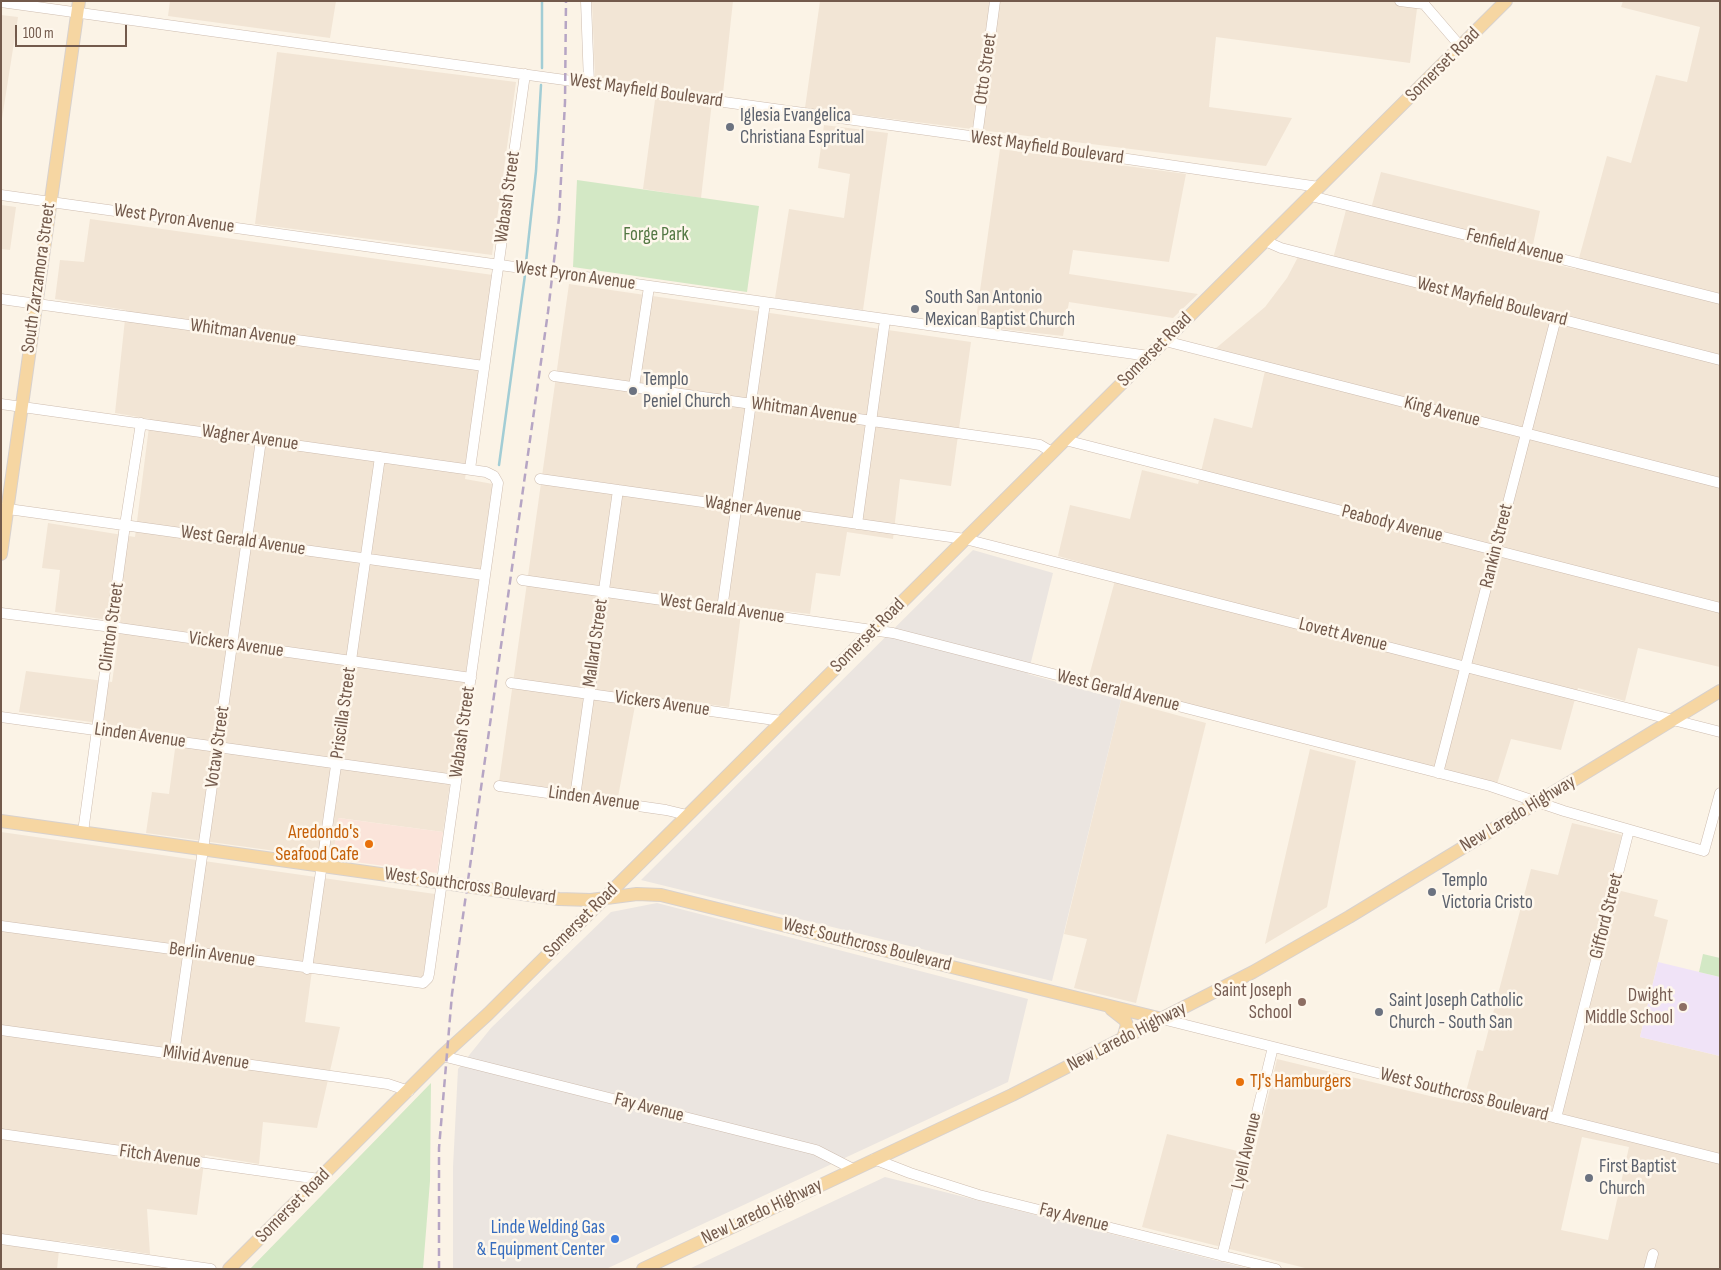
<!DOCTYPE html>
<html>
<head>
<meta charset="utf-8">
<style>
  body { margin:0 }
  #map { position:relative; width:1721px; height:1270px; overflow:hidden; background:#fbf3e6; font-family:"Sofia Sans Condensed",sans-serif }
  canvas { display:block }
  .frame { position:absolute; inset:0; border:2px solid #735a4c; pointer-events:none }
  .scale { position:absolute; left:15px; top:25px; width:112px; height:22px; box-sizing:border-box; border:2px solid #735a4c; border-top:0; padding-left:6px; font-size:15px; line-height:18px; white-space:nowrap; color:#735a4c; -webkit-text-stroke:4px #fef7ec; paint-order:stroke }
</style>
</head>
<body>
<div id="map">
<canvas width="1721" height="1270"></canvas>
<div class="frame"></div>
<div class="scale">100 m</div>
</div>
<script>
const g = document.querySelector('canvas').getContext('2d');
g.lineJoin = 'round';
function fillPath(path, color) { g.fillStyle = color; g.fill(path, 'evenodd'); }
const poly = rows => new Path2D(rows.map(r => 'M' + r).join(''));
function strokePath(path, color, width, dash) { g.strokeStyle = color; g.lineWidth = width; g.lineCap = dash ? 'butt' : 'round'; g.setLineDash(dash || []); g.stroke(path); }
function write(font, color, halo, rows, align = 'center') {
  g.font = font + ' "Sofia Sans Condensed",sans-serif'; g.lineWidth = 5; g.setLineDash([]); g.textBaseline = 'middle'; g.strokeStyle = halo; g.fillStyle = color; for (const [text, x, y, turn = 0] of rows) {
    g.save(); g.translate(x, y); g.rotate((+turn || 0) * Math.PI / 180); g.textAlign = isNaN(turn) ? turn : align; if (halo) g.strokeText(text, 0, 0); g.fillText(text, 0, 0); g.restore();
  }
}
fillPath(poly([
  [170,1,336,1,330,38,168,16],
  [592,1,733,1,723,93,713,93,701,198,643,189,657,85,595,77],
  [820,1,1418,1,1410,63,1216,37,1209,107,1292,118,1266,166,805,108],
  [1623,1,1720,1,1720,667,1638,648,1625,701,1578,688,1561,750,1511,739,1497,784,1088,680,1117,573,1058,556,1070,505,1130,519,1142,470,1198,484,1214,418,1252,428,1267,362,1215,349,1265,307,1287,278,1298,257,1331,266,1346,210,1369,216,1381,172,1540,211,1530,259,1576,269,1607,156,1631,163,1656,75,1687,82,1700,27,1621,7],
  [1,15,18,17,1,125],
  [277,52,516,82,492,255,255,224],
  [824,125,888,133,863,310,775,298,789,209,844,218,850,174,818,168],
  [1000,149,1186,174,1169,262,1073,250,1069,274,1198,294,1173,318,1069,302,1063,336,975,326],
  [1,205,16,207,10,250,1,249],
  [90,219,493,275,465,479,493,484,443,832,339,818,333,859,146,833,152,792,169,794,177,734,19,712,26,671,112,682,121,622,55,612,60,570,42,568,48,523,135,537,150,419,115,413,126,310,55,299,60,260,84,262],
  [569,284,971,342,951,486,900,479,893,539,847,532,840,576,816,573,810,614,742,606,729,707,637,695,618,797,499,782],
  [1121,700,1206,723,1136,1003,1074,988,1087,939,1064,934],
  [1310,749,1356,761,1327,907,1265,944],
  [1572,823,1622,835,1609,888,1658,900,1654,916,1668,920,1640,1037,1720,1056,1720,1269,1309,1269,1142,1227,1167,1134,1254,1155,1277,1059,1430,1096,1463,1103,1477,1050,1483,1051,1531,869,1558,875],
  [1582,1137,1629,1147,1608,1240,1561,1230],
  [1,832,435,894,423,979,313,963,305,1022,340,1027,317,1128,263,1122,259,1164,205,1155,197,1215,147,1209,150,1254,60,1241,57,1269,1,1269]
]), '#f2e5d5');
fillPath(poly([
  [338,818,443,832,437,873,333,859]
]), '#fbe4da');
fillPath(poly([
  [973,550,1053,573,1028,674,1121,700,1052,981,641,880],
  [657,903,1028,999,1008,1082,606,1269,453,1269,453,1167,458,1069,491,1028,611,912],
  [885,1177,1250,1269,689,1269]
]), '#ebe5e0');
fillPath(poly([
  [1658,962,1720,977,1720,1056,1640,1037]
]), '#f0e3f7');
fillPath(poly([
  [577,180,759,206,747,292,573,267],
  [1703,954,1720,958,1720,977,1699,972],
  [431,1083,430,1181,423,1269,250,1269]
]), '#d3e8c5');
strokePath(poly([
  [542,1,542,68],
  [526,262,536,171,541,85],
  [499,465,525,275]
]), '#a2cdd5', 2.5);
const minor = poly([
  [586,1,589,83],
  [1400,1,1424,4,1461,47],
  [1,2,977,137,1319,187],
  [977,137,995,1],
  [1,195,1149,356],
  [1311,196,1720,299],
  [1265,241,1281,248,1720,360],
  [1,299,484,366],
  [1165,341,1720,483],
  [554,376,1028,443,1040,445,1052,452],
  [634,387,649,287],
  [1,404,486,472,494,476,498,483,429,974,428,978,423,983,1,926],
  [1065,440,1720,608],
  [470,469,525,74],
  [540,479,965,539,1720,732],
  [1,508,484,575],
  [857,524,885,320],
  [522,580,893,633,1490,786,1564,811,1704,851,1720,793],
  [722,609,765,303],
  [1,613,112,627,471,678],
  [511,683,782,721],
  [1,717,456,780],
  [1438,773,1556,318],
  [499,786,666,810,687,815],
  [575,797,618,490],
  [83,832,125,525,141,423],
  [307,969,380,457],
  [1162,1019,1720,1159],
  [1,1030,388,1084,409,1091],
  [174,1054,261,440],
  [442,1056,816,1150,853,1169],
  [1556,1118,1629,830],
  [1,1134,319,1179],
  [874,1159,910,1173,979,1195,1276,1269],
  [1,1239,211,1269],
  [1222,1256,1273,1047],
  [1649,1269,1653,1254]
]);
const major = poly([
  [1,554,79,1],
  [1,821,559,899,591,900,637,894,661,895,1162,1019],
  [1111,1009,1125,1020,1127,1025,1123,1039],
  [229,1269,442,1056,488,1014,1506,1],
  [643,1269,1012,1095,1253,972,1349,917,1720,691]
]);
strokePath(minor, '#cebdb0', 11);
strokePath(major, '#d8d1cd', 14);
strokePath(minor, '#fff', 10);
strokePath(major, '#f6d6a2', 12);
strokePath(poly([
  [439,1269,439,1148,452,994,548,312,559,218,565,102,566,1]
]), '#b6a5c4', 2.5, [8, 5]);
for (const [x, y, r, color] of [
  [730,127,5,"#6b7280"],
  [915,309,5,"#6b7280"],
  [633,391,5,"#6b7280"],
  [369,844,5,"#e8710a"],
  [1432,892,5,"#6b7280"],
  [1302,1002,5,"#8d6e63"],
  [1683,1007,5,"#8d6e63"],
  [1379,1012,5,"#6b7280"],
  [1240,1082,5,"#e8710a"],
  [1589,1178,5,"#6b7280"],
  [615,1239,5,"#3f7fe0"]
]) { const dot = new Path2D(); dot.arc(x, y, r, 0, 2 * Math.PI); g.fillStyle = color; g.fill(dot); strokePath(dot, '#fef7ec', 2); }
write('19px', '#735a4c', '#fef7ec', [
  ["Somerset Road",1443,65,-45],
  ["Otto Street",986,69,-82],
  ["West Mayfield Boulevard",646,91,8],
  ["West Mayfield Boulevard",1047,148,8],
  ["Wabash Street",508,197,-82],
  ["West Pyron Avenue",174,219,8],
  ["Fenfield Avenue",1515,247,14],
  ["West Pyron Avenue",575,276,8],
  ["South Zarzamora Street",39,278,-82],
  ["West Mayfield Boulevard",1492,302,14],
  ["Whitman Avenue",243,333,8],
  ["Somerset Road",1155,350,-45],
  ["Whitman Avenue",804,411,8],
  ["King Avenue",1442,412,14],
  ["Wagner Avenue",250,438,8],
  ["Wagner Avenue",753,509,8],
  ["Peabody Avenue",1392,524,14],
  ["West Gerald Avenue",243,541,8],
  ["Rankin Street",1497,546,-76],
  ["West Gerald Avenue",722,609,8],
  ["Clinton Street",112,627,-82],
  ["Lovett Avenue",1343,635,14],
  ["Somerset Road",868,636,-45],
  ["Mallard Street",596,643,-82],
  ["Vickers Avenue",236,645,8],
  ["West Gerald Avenue",1118,691,14],
  ["Vickers Avenue",662,704,8],
  ["Priscilla Street",344,713,-82],
  ["Wabash Street",463,732,-82],
  ["Linden Avenue",140,736,8],
  ["Votaw Street",218,747,-82],
  ["Linden Avenue",594,799,8],
  ["New Laredo Highway",1518,814,-31],
  ["West Southcross Boulevard",470,886,8],
  ["Gifford Street",1607,916,-76],
  ["Somerset Road",581,921,-45],
  ["West Southcross Boulevard",867,945,14],
  ["Berlin Avenue",212,955,8],
  ["New Laredo Highway",1127,1037,-27],
  ["Milvid Avenue",206,1058,8],
  ["West Southcross Boulevard",1464,1095,14],
  ["Fay Avenue",649,1108,14],
  ["Lyell Avenue",1247,1151,-77],
  ["Fitch Avenue",160,1157,8],
  ["Somerset Road",293,1206,-45],
  ["New Laredo Highway",762,1212,-25],
  ["Fay Avenue",1074,1218,14]
]);
write('19px', '#5b616d', '#fef7ec', [
  ["Iglesia Evangelica",740,116],
  ["Christiana Espritual",740,138],
  ["South San Antonio",925,298],
  ["Mexican Baptist Church",925,320],
  ["Templo",643,380],
  ["Peniel Church",643,402],
  ["Templo",1442,881],
  ["Victoria Cristo",1442,903],
  ["Saint Joseph Catholic",1389,1001],
  ["Church - South San",1389,1023],
  ["First Baptist",1599,1167],
  ["Church",1599,1189]
], 'left');
write('19px', '#547844', '#fef7ec', [
  ["Forge Park",656,235]
]);
write('19px', '#c56008', '#fef7ec', [
  ["Aredondo's",359,833],
  ["Seafood Cafe",359,855],
  ["TJ's Hamburgers",1250,1082,"left"]
], 'right');
write('19px', '#785e54', '#fef7ec', [
  ["Saint Joseph",1292,991],
  ["School",1292,1013],
  ["Dwight",1673,996],
  ["Middle School",1673,1018]
], 'right');
write('19px', '#366cbe', '#fef7ec', [
  ["Linde Welding Gas",605,1228],
  ["& Equipment Center",605,1250]
], 'right');
</script>
</body>
</html>
